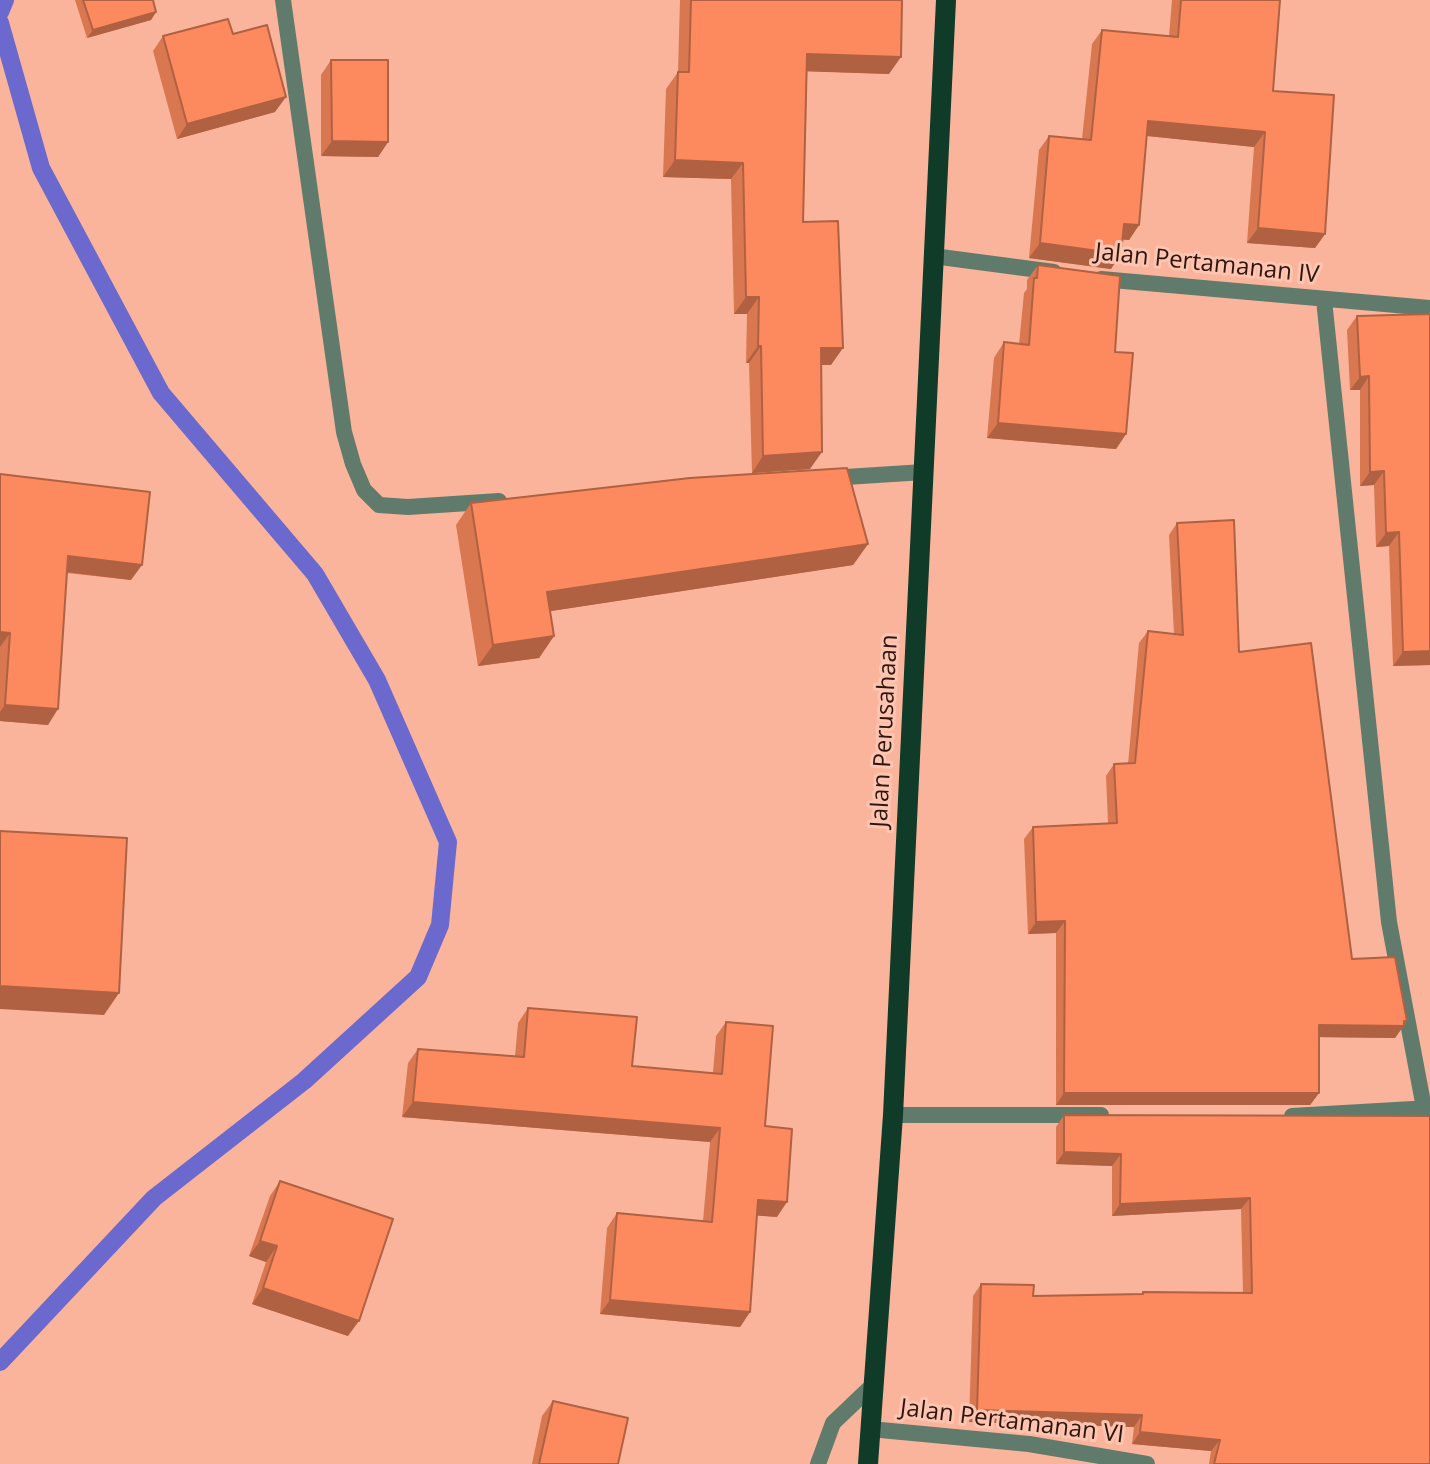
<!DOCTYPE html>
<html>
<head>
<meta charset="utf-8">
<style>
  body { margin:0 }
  canvas { display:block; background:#f9b49b }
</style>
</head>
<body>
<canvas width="1430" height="1464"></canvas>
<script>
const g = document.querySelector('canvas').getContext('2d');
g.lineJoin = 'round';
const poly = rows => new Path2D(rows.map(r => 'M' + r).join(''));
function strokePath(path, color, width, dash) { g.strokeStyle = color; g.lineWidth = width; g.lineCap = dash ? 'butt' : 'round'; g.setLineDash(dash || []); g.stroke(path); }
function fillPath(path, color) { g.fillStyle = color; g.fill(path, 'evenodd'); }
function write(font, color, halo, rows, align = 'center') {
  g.font = font + ' "Open Sans",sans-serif'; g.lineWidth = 6; g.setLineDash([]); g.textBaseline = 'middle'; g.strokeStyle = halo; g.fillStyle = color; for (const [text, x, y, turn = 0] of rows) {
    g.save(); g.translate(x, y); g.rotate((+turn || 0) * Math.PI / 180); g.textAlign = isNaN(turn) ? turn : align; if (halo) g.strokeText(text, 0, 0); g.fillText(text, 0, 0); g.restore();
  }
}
strokePath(poly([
  [0,12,5,0],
  [0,23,41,168,161,393,315,574,377,680,448,842,440,925,418,977,304,1081,154,1198,0,1362]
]), '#6b69ce', 18);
strokePath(poly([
  [283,0,344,432,353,464,364,490,379,505,408,507,499,501],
  [933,256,1054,272],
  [1101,279,1430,308],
  [1324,300,1389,922,1424,1108],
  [830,478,924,472],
  [893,1115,1101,1115],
  [1292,1116,1430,1108],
  [870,1429,1029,1444,1147,1464],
  [818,1464,833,1423,875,1383]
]), '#607b6c', 16);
strokePath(poly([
  [868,1464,893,1115,946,0]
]), '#0f3b28', 20);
fillPath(poly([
  [75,0,153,0,156,12,151,20,87,38],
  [680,0,902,0,889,74,807,71,803,222,831,365,821,365,810,469,752,473,749,363,746,363,747,314,734,314,731,179,663,177,666,89,678,72],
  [1172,0,1280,0,1273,91,1325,234,1315,248,1247,243,1254,147,1147,136,1139,225,1129,240,1122,239,1111,269,1029,258,1039,150,1049,136,1082,139,1092,44,1102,30,1169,36],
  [163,36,275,112,177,139,153,51],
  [331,60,388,142,378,157,321,156,321,75],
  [1038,265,1115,352,1126,434,1116,449,987,438,994,358,1004,342,1019,344,1024,293,1027,289,1027,280],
  [1357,316,1430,665,1393,666,1389,546,1376,547,1374,485,1360,486,1360,390,1350,390,1347,330],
  [0,474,131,580,67,573,48,725,0,721],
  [471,503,868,544,853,565,550,611,554,636,539,658,478,666,456,525],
  [1177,523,1239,652,1352,959,1407,1021,1395,1038,1319,1037,1319,1093,1310,1105,1056,1105,1056,933,1028,934,1024,839,1033,827,1108,823,1106,776,1114,764,1128,764,1139,643,1148,631,1174,634,1169,535],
  [528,1008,632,1066,713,1073,716,1036,726,1022,765,1126,777,1217,757,1215,750,1312,740,1327,600,1314,607,1228,617,1213,703,1221,710,1142,402,1117,408,1063,418,1049,515,1056,518,1023],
  [1064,1115,1430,1116,1430,1464,1209,1464,1211,1451,1132,1444,1134,1427,969,1422,973,1296,981,1284,1033,1296,1141,1294,1143,1292,1243,1293,1241,1209,1112,1216,1112,1166,1056,1164,1056,1127],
  [280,1181,348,1336,252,1304,266,1262,249,1256,270,1196],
  [553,1401,618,1464,532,1464,542,1416]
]), '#d97751');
fillPath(poly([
  [156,12,151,20,87,38,93,30],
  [807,54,901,57,889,74,796,71],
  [286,97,275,112,177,139,187,124],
  [1148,121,1265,132,1254,147,1138,135],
  [332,141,388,142,378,157,321,156],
  [675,160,743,163,731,179,663,177],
  [1124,224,1139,225,1129,240,1113,239],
  [1258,228,1325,234,1315,248,1247,243],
  [1040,243,1121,254,1111,269,1029,258],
  [746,297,759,297,747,314,734,314],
  [758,346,761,346,749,363,746,363],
  [821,348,843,348,831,365,810,365],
  [1369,376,1360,390,1350,390,1360,377],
  [998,423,1126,434,1116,449,987,438],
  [822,452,810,469,752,473,763,456],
  [1384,471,1374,485,1360,486,1370,472],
  [1399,532,1389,546,1376,547,1386,533],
  [868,544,853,565,532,614,547,592],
  [68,556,142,565,131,580,57,571],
  [0,632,10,633,0,647],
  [554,636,539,658,478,666,493,645],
  [1430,651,1430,665,1393,666,1403,652],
  [5,705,58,709,48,725,0,721,0,712],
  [1065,921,1056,933,1028,934,1036,922],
  [0,986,119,993,104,1015,0,1009],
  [1407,1021,1395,1038,1310,1037,1319,1025],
  [1064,1093,1319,1093,1310,1105,1056,1105],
  [413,1102,720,1128,710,1142,402,1117],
  [1064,1152,1121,1154,1112,1166,1056,1164],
  [1250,1198,1241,1209,1112,1216,1120,1204],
  [758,1200,787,1202,777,1217,748,1215],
  [260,1241,277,1246,266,1262,249,1256],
  [263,1288,359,1321,348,1336,252,1304],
  [610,1300,750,1312,740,1327,600,1314],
  [977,1410,1142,1415,1134,1427,969,1422],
  [1140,1432,1220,1440,1211,1451,1132,1444]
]), '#b06142');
const building = poly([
  [83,0,153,0,156,12,93,30,83,0],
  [691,0,902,0,901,57,807,54,803,222,838,221,843,348,821,348,822,452,763,456,761,346,758,346,759,297,746,297,743,163,675,160,678,72,689,72,691,0],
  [1181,0,1280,0,1273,91,1334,95,1325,234,1258,228,1265,132,1148,121,1139,225,1124,224,1121,254,1040,243,1049,136,1091,140,1102,30,1178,37,1181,0],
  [228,19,233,34,267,25,286,97,187,124,163,36,228,19],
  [331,60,388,60,388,142,332,141,331,60],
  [1038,265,1120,276,1115,352,1133,353,1126,434,998,423,1004,342,1029,345,1034,278,1037,278,1038,265],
  [1430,314,1430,651,1403,652,1399,532,1386,533,1384,471,1370,472,1369,376,1360,377,1357,316,1430,314],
  [847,468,868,544,547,592,554,636,493,645,471,503,690,478,847,468],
  [0,474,150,492,142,565,68,556,58,709,5,705,10,633,0,632,0,474],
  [1234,520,1239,652,1311,643,1352,959,1395,957,1407,1021,1404,1021,1404,1026,1319,1025,1319,1093,1064,1093,1065,921,1036,922,1033,827,1117,823,1114,764,1135,763,1148,631,1183,635,1177,523,1234,520],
  [0,831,127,838,119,993,0,986,0,831],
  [528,1008,637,1017,632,1066,722,1074,726,1022,773,1026,765,1126,792,1129,787,1202,758,1200,750,1312,610,1300,617,1213,712,1222,720,1128,413,1102,418,1049,524,1057,528,1008],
  [1064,1115,1430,1116,1430,1464,1214,1464,1220,1440,1140,1432,1142,1415,977,1410,981,1284,1034,1285,1033,1296,1143,1294,1143,1292,1252,1293,1250,1198,1120,1204,1121,1154,1064,1152,1064,1115],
  [280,1181,393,1219,359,1321,263,1288,277,1246,260,1241,280,1181],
  [553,1401,628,1418,618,1464,539,1464,553,1401]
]);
fillPath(building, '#fc8a5e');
strokePath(building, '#b06142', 2);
write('24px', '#2f160d', '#fdc5b1', [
  ["Jalan Pertamanan IV",1207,264,6],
  ["Jalan Perusahaan",885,731,-87],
  ["Jalan Pertamanan VI",1012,1422,7]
]);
</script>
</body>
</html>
